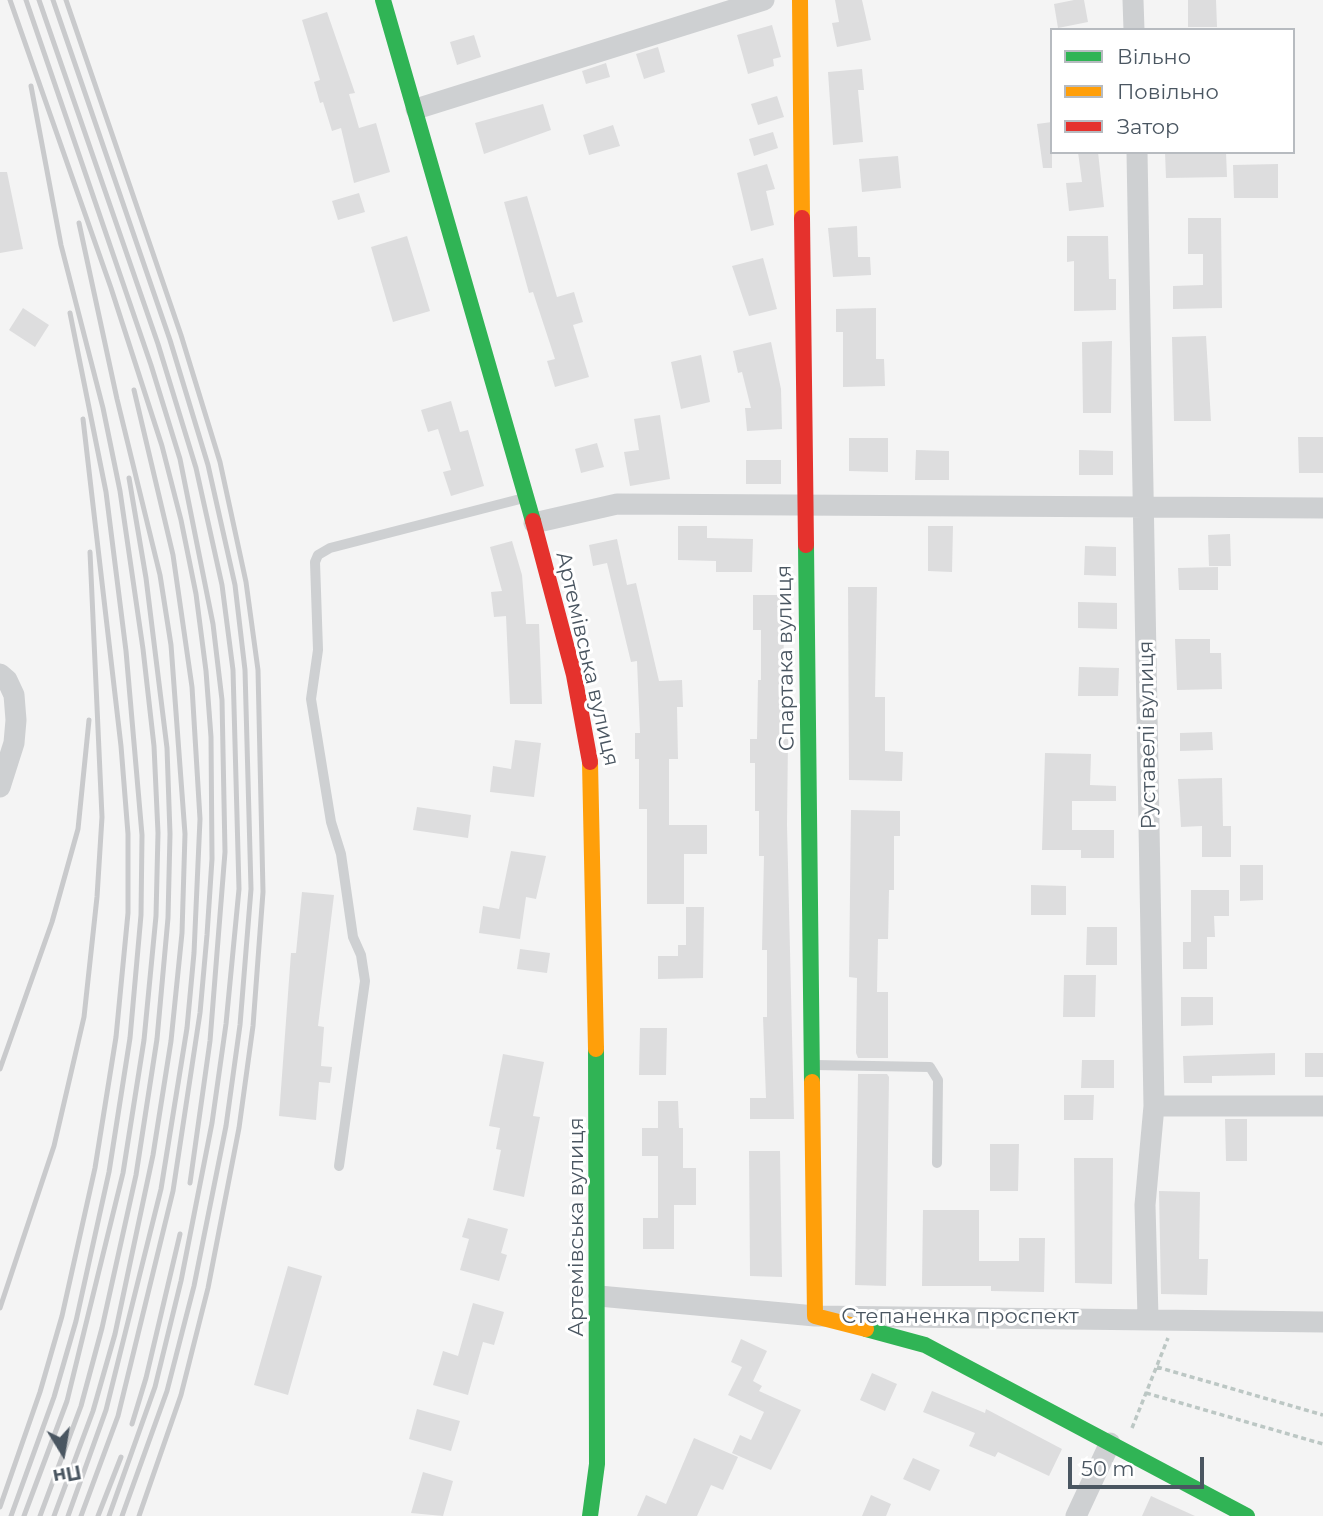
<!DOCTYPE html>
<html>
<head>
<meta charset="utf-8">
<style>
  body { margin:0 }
  #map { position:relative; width:1323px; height:1516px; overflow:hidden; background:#f4f4f4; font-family:Montserrat,sans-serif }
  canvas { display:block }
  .legend { position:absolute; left:1050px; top:28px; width:245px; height:126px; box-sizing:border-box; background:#fff; border:2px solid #b7bbc0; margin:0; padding:9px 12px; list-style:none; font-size:21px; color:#4a5661 }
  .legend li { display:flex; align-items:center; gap:14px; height:35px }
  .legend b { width:35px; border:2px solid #b7bbc0 }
  .north { position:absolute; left:28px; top:1418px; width:70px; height:70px; -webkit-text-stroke:5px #fff; paint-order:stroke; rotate:169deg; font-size:19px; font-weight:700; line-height:28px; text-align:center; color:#4a5661 }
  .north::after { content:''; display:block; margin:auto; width:24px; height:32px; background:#4a5661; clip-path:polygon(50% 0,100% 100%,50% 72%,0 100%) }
  .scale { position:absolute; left:1068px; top:1457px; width:136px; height:32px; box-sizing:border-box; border:4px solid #4a5661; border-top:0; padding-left:9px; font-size:21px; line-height:24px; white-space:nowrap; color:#4a5661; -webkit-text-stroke:5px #fff; paint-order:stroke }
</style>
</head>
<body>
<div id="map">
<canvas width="1323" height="1516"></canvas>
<ul class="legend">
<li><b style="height:9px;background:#30b455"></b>Вільно</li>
<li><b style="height:9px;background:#ff9f0a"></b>Повільно</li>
<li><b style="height:9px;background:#e5322d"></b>Затор</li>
</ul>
<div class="north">Пн</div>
<div class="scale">50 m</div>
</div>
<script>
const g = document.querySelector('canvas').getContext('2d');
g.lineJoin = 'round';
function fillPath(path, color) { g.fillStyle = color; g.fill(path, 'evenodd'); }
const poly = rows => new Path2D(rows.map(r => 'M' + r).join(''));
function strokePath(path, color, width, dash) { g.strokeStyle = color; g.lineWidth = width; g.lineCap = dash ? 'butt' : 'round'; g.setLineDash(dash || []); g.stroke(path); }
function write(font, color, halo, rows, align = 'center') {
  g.font = font + ' Montserrat,sans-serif'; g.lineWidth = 6; g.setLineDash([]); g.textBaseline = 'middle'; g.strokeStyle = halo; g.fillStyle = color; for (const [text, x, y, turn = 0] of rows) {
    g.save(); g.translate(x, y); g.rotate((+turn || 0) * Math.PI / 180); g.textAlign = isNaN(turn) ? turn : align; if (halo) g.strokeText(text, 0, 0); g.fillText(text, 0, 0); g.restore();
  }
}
fillPath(poly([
  [835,0,862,0,871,40,837,47,832,23,839,22],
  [1074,0,1084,0,1088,22,1058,28,1054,4],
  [1188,0,1216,0,1217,27,1188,27],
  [327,12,355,93,349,94,359,128,376,123,390,172,354,183,341,128,332,131,323,102,320,103,314,82,320,80,302,20],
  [772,25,781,57,773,59,774,66,748,74,737,35],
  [474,35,481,57,457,65,450,42],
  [658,47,665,72,644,79,636,54],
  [606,63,610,77,586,84,582,71],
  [862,69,864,90,858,90,863,142,833,145,828,72],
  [777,96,784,117,758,125,751,104],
  [543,104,551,130,484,154,475,123],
  [1052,122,1052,168,1043,168,1037,124],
  [613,125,620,146,589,155,583,135],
  [773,132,778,148,754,156,749,139],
  [1078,152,1098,152,1104,207,1069,211,1066,183,1082,182],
  [1165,152,1226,152,1227,177,1166,178],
  [898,156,901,188,862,192,859,159],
  [767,164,775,189,766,191,774,225,751,231,737,173],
  [1278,164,1278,198,1234,198,1233,165],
  [0,172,7,172,23,249,0,253],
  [359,193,365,212,338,220,332,201],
  [527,196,557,297,574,292,583,322,573,325,589,377,555,387,547,361,555,359,533,292,529,293,504,202],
  [1188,218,1221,218,1222,308,1173,309,1173,286,1203,285,1203,254,1188,254],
  [857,226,858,257,870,257,871,275,833,277,828,228],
  [407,236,430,311,393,322,371,247],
  [1067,236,1108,236,1109,279,1116,279,1116,310,1074,311,1074,261,1067,262],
  [763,258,777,309,749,316,732,266],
  [23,308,49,325,35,347,9,330],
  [876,308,876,359,884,359,885,386,843,387,843,332,836,332,836,309],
  [1206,336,1211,421,1174,421,1172,337],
  [1112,341,1111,413,1083,413,1082,342],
  [771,342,781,389,782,429,747,431,745,408,751,408,742,372,738,373,733,351],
  [701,355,710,402,681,409,671,362],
  [451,401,460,432,468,430,484,486,451,496,443,472,451,470,438,429,428,432,421,410],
  [660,415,670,479,630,486,624,452,639,450,634,419],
  [1298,437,1323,437,1323,473,1299,473],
  [849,438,888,438,888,472,849,471],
  [597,443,604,467,581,473,575,449],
  [916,450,949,451,949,480,915,480],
  [1079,450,1113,451,1113,475,1079,475],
  [746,460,781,460,781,484,746,484],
  [678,526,707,526,707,538,753,539,752,572,716,572,716,561,678,560],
  [928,526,953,526,952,572,928,571],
  [1230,534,1231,566,1209,566,1208,535],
  [617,539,627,585,636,583,659,681,682,680,683,707,677,707,678,759,669,759,669,825,707,825,707,854,684,854,684,904,647,904,647,809,639,809,639,759,635,759,635,733,640,733,637,661,631,662,607,563,593,566,589,545],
  [512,541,522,575,526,624,539,624,542,704,510,704,506,616,494,617,491,592,502,591,490,547],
  [1085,546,1116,547,1116,576,1084,575],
  [1218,567,1218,590,1179,590,1178,568],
  [848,587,877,587,875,697,885,697,885,751,903,752,902,781,849,780],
  [753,595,784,595,783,739,788,739,787,825,794,1119,750,1119,750,1098,766,1098,763,1017,767,1017,767,950,762,950,764,856,759,856,759,811,755,811,755,763,750,763,750,739,757,739,758,680,761,680,761,630,753,630],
  [1078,602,1117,603,1117,629,1078,628],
  [1175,639,1210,639,1210,653,1221,653,1222,689,1177,690],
  [1079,667,1119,668,1118,696,1078,696],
  [1212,732,1213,750,1180,751,1180,733],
  [515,740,541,743,534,797,490,792,493,766,511,769],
  [1045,753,1091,754,1090,785,1116,786,1116,801,1072,801,1072,830,1114,830,1114,858,1081,858,1081,850,1042,850],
  [1222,778,1223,826,1231,826,1231,857,1202,857,1202,826,1181,827,1178,779],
  [417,807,471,815,468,838,413,830],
  [851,810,900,811,900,836,894,836,894,890,889,890,888,939,878,939,877,992,888,992,888,1058,858,1058,856,1053,857,978,849,977],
  [511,851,546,856,536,899,526,897,520,939,479,933,483,906,499,909],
  [1240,865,1263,865,1263,900,1240,901],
  [1031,885,1066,886,1066,915,1031,915],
  [1191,890,1229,890,1229,916,1214,916,1215,937,1207,937,1207,969,1183,969,1183,942,1191,942],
  [302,892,334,895,318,1026,324,1027,321,1066,332,1067,330,1083,319,1082,316,1120,279,1116,291,953,296,953],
  [686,907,704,907,703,978,658,979,658,956,678,956,678,945,686,945],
  [1087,927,1117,927,1117,965,1086,965],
  [520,949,550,953,547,973,517,969],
  [1064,975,1096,975,1095,1017,1063,1017],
  [1181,997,1213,997,1213,1025,1181,1026],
  [640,1028,667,1028,666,1075,639,1075],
  [1275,1053,1275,1075,1212,1076,1212,1083,1184,1083,1183,1056],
  [1305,1053,1323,1053,1323,1077,1305,1077],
  [503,1054,544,1062,533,1116,540,1117,524,1197,493,1190,501,1150,496,1149,500,1128,489,1126],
  [1082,1060,1114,1060,1114,1088,1081,1088],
  [858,1074,887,1074,889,1077,886,1286,855,1285],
  [1064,1095,1094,1095,1093,1120,1064,1120],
  [658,1101,678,1101,679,1128,683,1128,683,1168,696,1168,696,1205,674,1205,674,1249,643,1249,643,1218,658,1218,658,1156,642,1156,642,1128,658,1128],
  [1225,1119,1247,1119,1247,1161,1226,1161],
  [990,1144,1019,1144,1018,1191,990,1191],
  [749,1151,780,1151,782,1277,750,1276],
  [1074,1158,1113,1158,1112,1284,1075,1283],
  [1159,1191,1200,1192,1199,1259,1208,1259,1207,1295,1161,1294],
  [923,1210,979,1210,979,1261,1019,1261,1019,1238,1045,1238,1044,1292,991,1291,991,1286,922,1286],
  [468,1218,508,1229,501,1253,507,1255,499,1281,460,1270,469,1239,462,1237],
  [288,1266,322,1276,288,1395,254,1385],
  [473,1303,504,1312,494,1345,483,1342,468,1395,433,1385,443,1351,458,1356],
  [741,1339,767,1351,753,1381,762,1386,759,1391,801,1410,771,1470,732,1453,740,1435,751,1440,764,1412,728,1395,742,1367,731,1362],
  [872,1373,897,1384,885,1411,860,1400],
  [932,1391,985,1413,986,1409,1062,1449,1049,1476,998,1452,995,1457,969,1446,975,1433,923,1412],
  [417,1409,460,1421,451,1451,409,1439],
  [694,1438,738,1457,723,1490,711,1485,697,1516,637,1516,646,1495,666,1504],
  [913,1458,940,1470,930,1491,903,1479],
  [423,1472,453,1481,443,1516,411,1513],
  [871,1495,891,1504,886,1516,862,1516],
  [1151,1496,1195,1516,1142,1516]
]), '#ddddde');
strokePath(poly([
  [1157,1367,1323,1415],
  [1146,1393,1323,1444],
  [1132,1428,1168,1338]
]), '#bcc7c4', 3.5, [5, 3.5]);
strokePath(poly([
  [815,1065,930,1067,938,1080,937,1163],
  [339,1166,365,981,361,955,353,937,341,854,331,822,311,699,318,650,315,562,318,555,330,548,524,498]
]), '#ced0d2', 10);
strokePath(poly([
  [1133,0,1134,30],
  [416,109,764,0],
  [1137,152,1154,1106,1145,1205,1148,1317],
  [534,523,617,504,1323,508],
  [0,674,7,680,14,695,16,720,14,743,0,787],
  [1154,1106,1323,1106],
  [599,1296,815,1316,1323,1322],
  [1076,1516,1110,1443]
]), '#ced0d2', 21);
strokePath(poly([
  [383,0,533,521],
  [806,545,812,1082],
  [866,1329,925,1345,1247,1516],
  [590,1516,597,1464,596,1049]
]), '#30b455', 16);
strokePath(poly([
  [800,0,802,218],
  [590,762,596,1049],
  [812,1082,815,1316,866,1329]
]), '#ff9f0a', 16);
strokePath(poly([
  [802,218,806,545],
  [533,521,574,675,590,762]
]), '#e5322d', 16);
strokePath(poly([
  [10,0,111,288,162,446,181,520,196,594,206,671,211,737,212,859,207,935,200,1013,173,1191,118,1416,81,1516],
  [26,0,151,365,180,459,213,624,222,700,225,852,210,1041,190,1183],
  [39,0,158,344,196,468,222,585,233,670,239,889,226,1024,212,1123,181,1281,155,1387,109,1516],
  [53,0,170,340,208,465,235,585,245,670,251,889,240,1025,226,1126,194,1286,167,1391,122,1516],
  [66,0,181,335,220,462,246,582,258,670,263,892,253,1026,239,1128,208,1288,181,1395,139,1516],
  [0,1069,52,922,78,829,89,720],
  [0,1308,54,1146,84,1017,97,897,102,817,90,552],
  [132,1424,146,1378,180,1234],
  [0,1507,40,1392,62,1316,95,1168,116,1037,128,913,128,834,121,746,83,419],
  [11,1516,54,1397,76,1321,109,1172,130,1038,141,915,142,835,126,651,106,492,70,313],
  [24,1516,67,1401,123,1173,144,1040,156,916,158,833,154,746,143,649,120,491,103,408,61,245,31,86],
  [40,1516,81,1406,102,1328,136,1175,157,1039,168,918,170,834,167,748,146,578,129,478],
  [54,1516,93,1411,115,1334,153,1155,171,1041,182,933,185,834,171,645,160,575,117,399,79,223],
  [68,1516,106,1410,161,1189,187,1028,194,953,200,819,192,687,173,555,134,390],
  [98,1516,121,1457]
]), '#c9cacc', 5);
write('21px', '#4a5661', '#fff', [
  ["Спартака вулиця",786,658,-91],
  ["Артемівська вулиця",587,659,77],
  ["Руставелі вулиця",1148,735,-91],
  ["Артемівська вулиця",577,1227,-90],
  ["Степаненка проспект",960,1317]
]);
</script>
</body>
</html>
